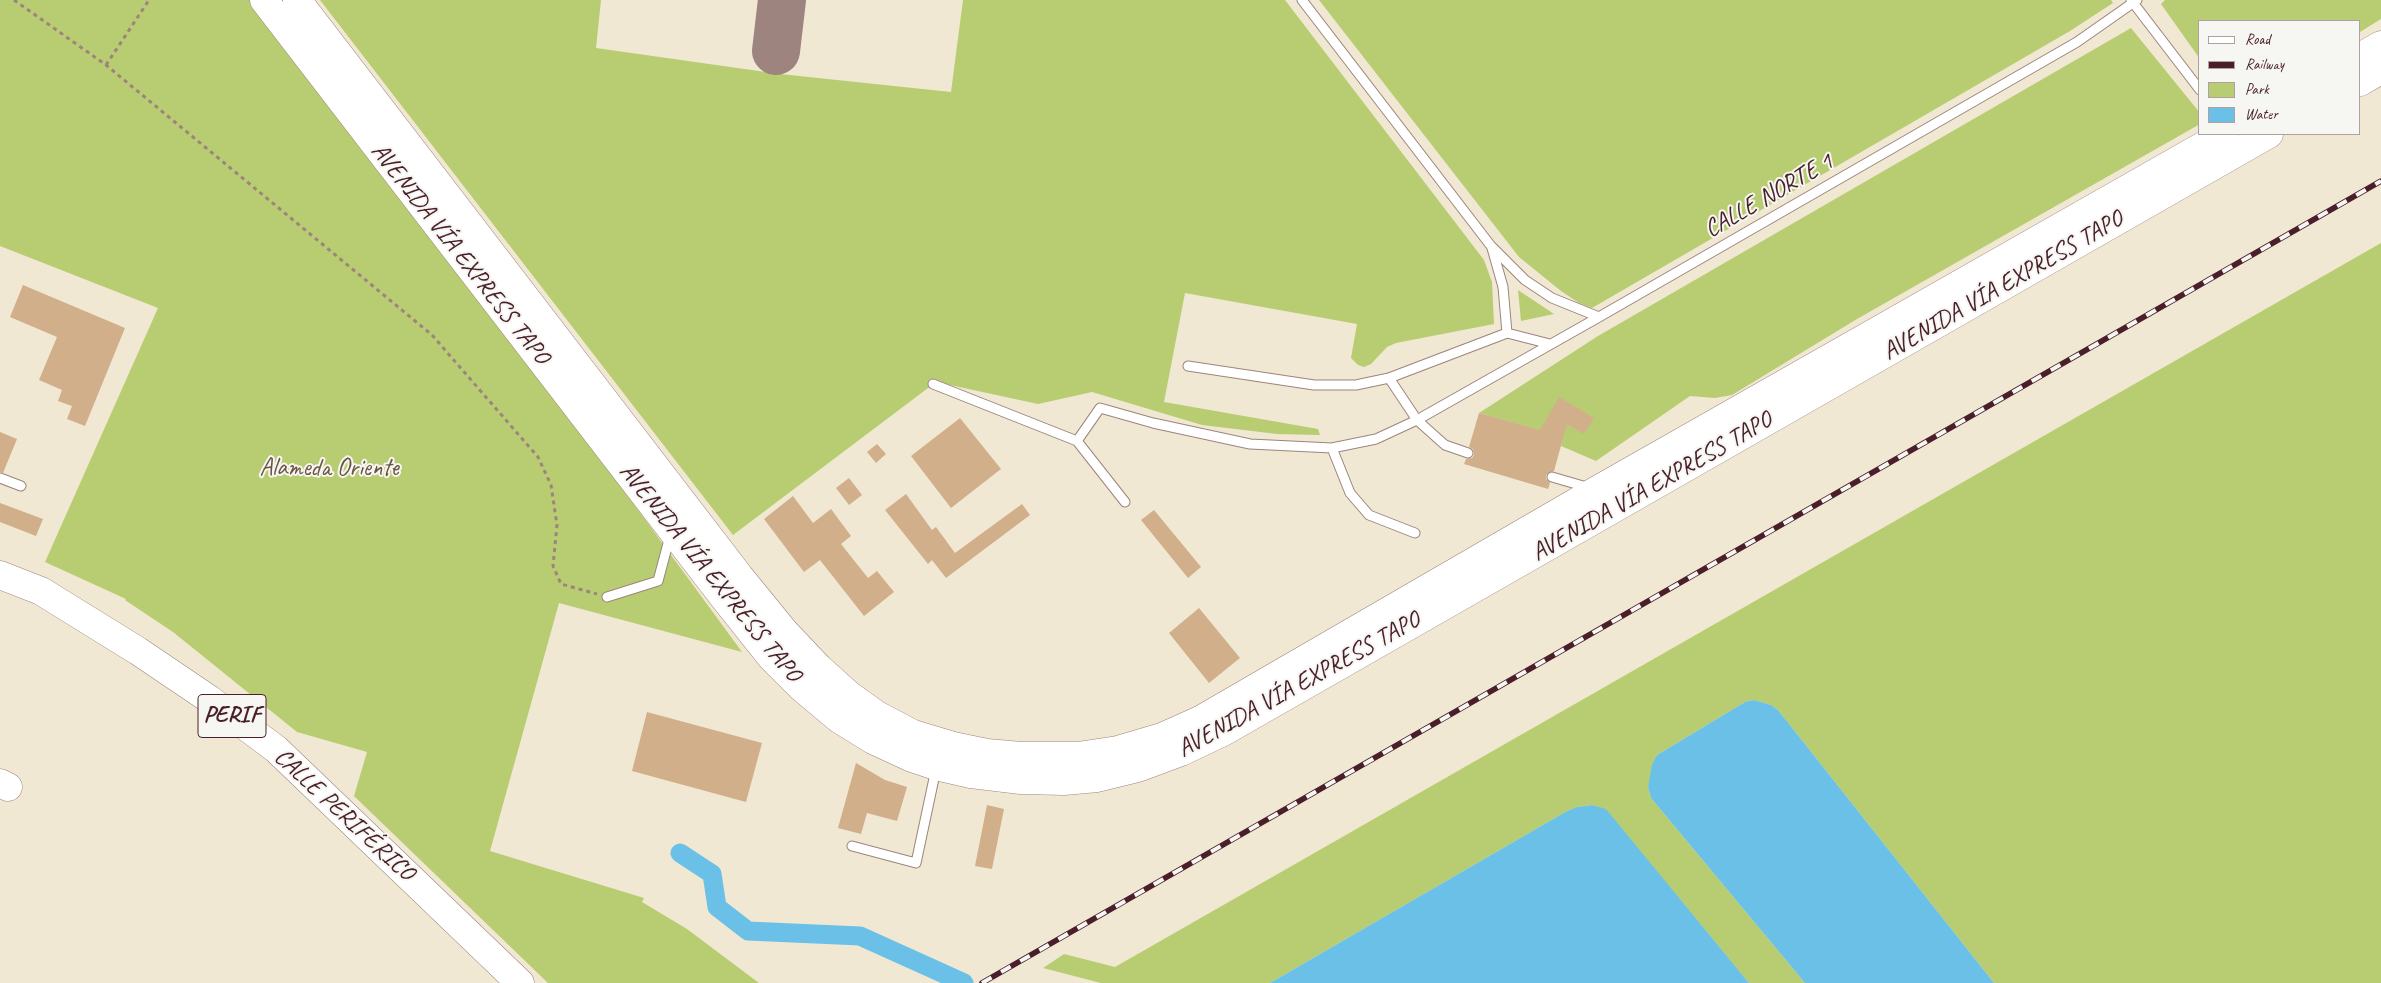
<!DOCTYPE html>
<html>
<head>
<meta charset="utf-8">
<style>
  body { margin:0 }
  #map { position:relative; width:2381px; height:983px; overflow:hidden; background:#f0e8d2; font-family:Caveat,sans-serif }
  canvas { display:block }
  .legend { position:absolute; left:2198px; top:20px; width:162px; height:115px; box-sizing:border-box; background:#f6f6f2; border:1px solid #b1a0a2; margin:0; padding:6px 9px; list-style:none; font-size:15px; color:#4a1f2b }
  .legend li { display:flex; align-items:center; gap:10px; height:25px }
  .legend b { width:25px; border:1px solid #b1a0a2 }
</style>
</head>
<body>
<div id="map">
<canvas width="2381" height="983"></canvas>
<ul class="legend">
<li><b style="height:6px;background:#fff"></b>Road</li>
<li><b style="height:6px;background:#4a1f2b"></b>Railway</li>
<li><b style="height:14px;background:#b8cd71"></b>Park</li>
<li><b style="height:14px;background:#6ac0e7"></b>Water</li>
</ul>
</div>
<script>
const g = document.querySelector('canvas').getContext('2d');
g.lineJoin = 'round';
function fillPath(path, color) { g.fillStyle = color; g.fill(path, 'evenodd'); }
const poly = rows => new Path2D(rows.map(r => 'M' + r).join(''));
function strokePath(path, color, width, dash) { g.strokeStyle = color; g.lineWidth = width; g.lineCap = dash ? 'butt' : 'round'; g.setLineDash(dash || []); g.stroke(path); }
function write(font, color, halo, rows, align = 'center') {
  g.font = font + ' Caveat,sans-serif'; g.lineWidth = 4; g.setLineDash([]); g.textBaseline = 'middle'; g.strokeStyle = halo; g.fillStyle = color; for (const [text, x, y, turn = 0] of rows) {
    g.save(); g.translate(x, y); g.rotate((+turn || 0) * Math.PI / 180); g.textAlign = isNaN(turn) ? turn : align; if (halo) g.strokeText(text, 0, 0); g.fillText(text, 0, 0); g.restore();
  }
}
fillPath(poly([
  [0,0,250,0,622,488,742,652,559,603,490,851,644,898,642,902,687,929,759,983,548,983,354,796,367,752,297,732,173,632,125,600,126,599,45,562,158,308,0,246],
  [320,0,601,0,596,48,780,74,951,92,963,0,1285,0,1484,260,1492,282,1494,324,1396,343,1387,347,1371,364,1364,367,1358,365,1351,358,1357,324,1185,293,1164,402,1318,429,1320,435,1277,434,1202,425,1092,392,1038,404,936,382,733,535],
  [1319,0,2111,0,2113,3,2070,31,1592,308,1579,303,1561,291,1519,257],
  [2165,0,2381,0,2381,19,2360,32,2360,21,2200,21,2200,59,2161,4],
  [2131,28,2200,113,2200,124,1857,319,1732,395,1715,398,1690,396,1596,461,1561,446,1563,437,1479,413,1598,336],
  [2381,243,2381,983,1994,983,1778,710,1771,705,1754,700,1745,702,1657,755,1648,787,1651,798,1805,983,1749,983,1606,810,1592,805,1577,807,1567,811,1270,983,1101,983,1043,968,1064,954,1115,967],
  [1518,290,1554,314,1521,321]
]), '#b8cd71');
fillPath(poly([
  [1754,700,1771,705,1778,710,1994,983,1805,983,1651,798,1648,787,1652,765,1657,755,1745,702],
  [1592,805,1606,809,1749,983,1270,983,1567,811,1577,807]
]), '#6ac0e7');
strokePath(poly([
  [680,853,712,874,717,907,748,931,860,936,964,983]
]), '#6ac0e7', 19);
strokePath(poly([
  [776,51,782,0]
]), '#9d847e', 48);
fillPath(poly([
  [23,285,125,328,85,426,67,419,72,406,58,401,62,390,39,380,57,337,10,317],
  [1559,397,1594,418,1584,434,1567,424,1554,471,1546,475,1546,479,1550,483,1548,489,1464,464,1466,459,1472,458,1474,455,1473,449,1469,447,1479,413,1540,430],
  [960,418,1001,469,951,508,911,456],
  [0,432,17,439,3,473,0,472],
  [877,444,886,454,876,463,867,452],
  [849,478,862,495,849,505,836,488],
  [906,494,932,530,936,527,955,553,1022,504,1030,515,946,578,932,560,928,564,885,510],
  [793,496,813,523,831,509,851,536,841,544,868,578,877,571,894,592,864,616,820,560,804,572,764,519],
  [0,503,43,519,36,536,0,522],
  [1154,510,1201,567,1188,578,1141,520],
  [1199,608,1240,658,1209,683,1169,633],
  [647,712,762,743,746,802,632,771],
  [856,763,885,780,907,787,897,821,867,813,861,834,838,828],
  [987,805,1004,809,992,869,975,866]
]), '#d1af8a');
const service = poly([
  [1302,0,1491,246,1525,280,1552,298,1599,317],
  [2131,0,2200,90],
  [1492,248,1503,287,1507,333],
  [1188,366,1314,385,1356,385,1389,378,1507,333,1550,344],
  [1389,378,1417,420,1445,445,1468,453],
  [933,384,1077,441,1125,502],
  [1077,441,1100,408,1153,423,1250,444,1332,448,1376,439,1417,420,1599,317,2077,42,2137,0],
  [1332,448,1350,493,1369,515,1415,533],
  [1552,477,1590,488],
  [0,478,21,486],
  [607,597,658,581,670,536],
  [852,846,916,863,936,769]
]);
const primary = poly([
  [264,0,724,598,771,657,802,688,839,719,873,740,912,758,936,766,971,774,1021,780,1064,781,1097,778,1138,768,1181,752,1223,732,2269,134],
  [297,0,740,577,784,631,819,668,849,695,877,715,913,734,953,746,987,753,1021,756,1078,756,1118,750,1162,737,1200,720,1597,490,2224,134],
  [2360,57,2381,45],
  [2360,82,2381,70],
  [0,575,41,591,138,651,209,699,276,749,520,983],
  [0,783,8,787]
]);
strokePath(service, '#9d847e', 11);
strokePath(primary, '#9d847e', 29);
strokePath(poly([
  [14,0,106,65,432,335,538,457,551,485,557,525,553,566,561,584,597,594],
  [106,65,149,0]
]), '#9d847e', 3, [4, 4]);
strokePath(service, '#fff', 9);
strokePath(primary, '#fff', 28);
const rail = poly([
  [982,983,2381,181]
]);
strokePath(rail, '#4a1f2b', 5.5);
strokePath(rail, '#f6f6f2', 4, [11]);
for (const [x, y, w] of [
  [232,716,68]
]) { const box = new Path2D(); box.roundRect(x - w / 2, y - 21.5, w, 43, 4); g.fillStyle = '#f6f6f2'; g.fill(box); strokePath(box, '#4a1f2b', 1); }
write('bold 24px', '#4a1f2b', null, [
  ["PERIF",232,716]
]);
write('25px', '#4a1f2b', '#f6f6f2', [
  ["CALLE NORTE 1",1769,196,-30],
  ["AVENIDA VÍA EXPRESS TAPO",460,254,52],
  ["AVENIDA VÍA EXPRESS TAPO",2003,286,-30],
  ["AVENIDA VÍA EXPRESS TAPO",1652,487,-30],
  ["AVENIDA VÍA EXPRESS TAPO",710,573,51],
  ["AVENIDA VÍA EXPRESS TAPO",1299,685,-29],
  ["CALLE PERIFÉRICO",344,815,43]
]);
write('25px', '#6b5340', '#f6f6f2', [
  ["Alameda Oriente",329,468]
]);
</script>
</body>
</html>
